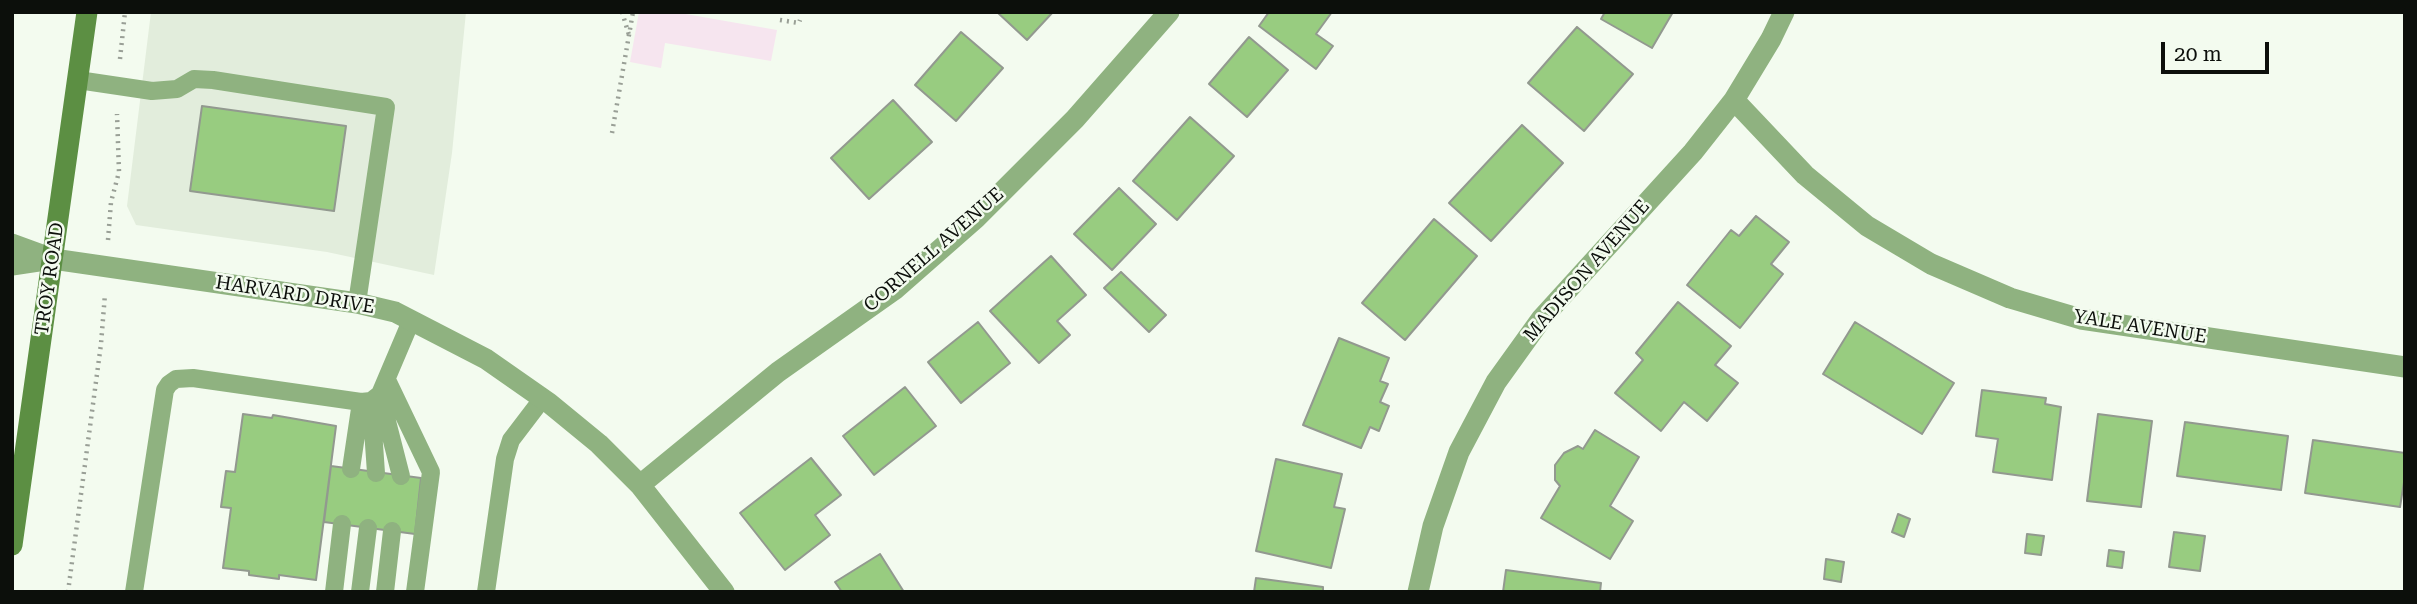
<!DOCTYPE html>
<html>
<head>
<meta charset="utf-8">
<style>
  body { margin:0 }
  #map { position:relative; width:2417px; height:604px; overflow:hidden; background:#f3fbef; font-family:"Roboto Serif",serif }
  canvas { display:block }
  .frame { position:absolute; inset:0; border:14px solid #0c0f0b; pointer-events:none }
  .scale { position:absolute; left:2161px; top:42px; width:108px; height:32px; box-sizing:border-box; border:4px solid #0c0f0b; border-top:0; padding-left:9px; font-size:21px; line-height:24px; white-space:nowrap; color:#0c0f0b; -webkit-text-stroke:5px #f3fbef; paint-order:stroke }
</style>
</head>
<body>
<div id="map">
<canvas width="2417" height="604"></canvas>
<div class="frame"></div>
<div class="scale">20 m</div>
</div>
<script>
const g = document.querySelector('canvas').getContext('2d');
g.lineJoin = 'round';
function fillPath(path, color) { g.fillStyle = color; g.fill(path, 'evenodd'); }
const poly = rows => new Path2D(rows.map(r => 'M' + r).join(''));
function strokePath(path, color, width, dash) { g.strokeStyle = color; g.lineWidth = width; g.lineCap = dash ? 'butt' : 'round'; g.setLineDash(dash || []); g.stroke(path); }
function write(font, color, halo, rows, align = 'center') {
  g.font = font + ' "Roboto Serif",serif'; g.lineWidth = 5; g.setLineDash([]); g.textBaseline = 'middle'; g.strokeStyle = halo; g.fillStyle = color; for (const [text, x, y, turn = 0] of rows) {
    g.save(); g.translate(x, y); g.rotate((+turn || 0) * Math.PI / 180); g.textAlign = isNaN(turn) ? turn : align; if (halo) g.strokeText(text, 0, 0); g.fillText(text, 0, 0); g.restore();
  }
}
fillPath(poly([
  [151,12,466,12,452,153,434,275,327,252,136,225,127,206]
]), '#e2eddc');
fillPath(poly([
  [639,12,674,12,777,30,771,61,665,43,661,68,630,62]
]), '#f6e5ef');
const building = poly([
  [997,12,1053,12,1027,40,997,12],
  [1269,12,1332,12,1316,34,1333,46,1316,69,1259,26,1269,12],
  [1605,12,1673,12,1652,48,1601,19,1605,12],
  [1577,27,1633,74,1584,131,1528,83,1577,27],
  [961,32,1003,68,956,121,915,85,961,32],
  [1249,37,1288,70,1247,117,1209,84,1249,37],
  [893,100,932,142,869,199,831,158,893,100],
  [202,106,346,126,334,211,190,191,202,106],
  [1190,117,1234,156,1177,220,1133,181,1190,117],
  [1522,125,1563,163,1491,241,1449,203,1522,125],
  [1119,188,1156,224,1112,270,1074,234,1119,188],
  [1756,216,1789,242,1771,264,1783,274,1740,328,1687,285,1731,230,1739,236,1756,216],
  [1434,219,1477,256,1405,340,1362,303,1434,219],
  [1051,256,1086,295,1057,321,1070,335,1039,363,990,311,1051,256],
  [1121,272,1166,315,1149,332,1104,288,1121,272],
  [1678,302,1731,346,1715,365,1738,383,1707,421,1684,402,1661,431,1615,393,1643,360,1636,353,1678,302],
  [978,322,1010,363,961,403,928,362,978,322],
  [1855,322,1954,383,1922,434,1823,374,1855,322],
  [1339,338,1389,358,1380,381,1388,384,1380,402,1389,406,1379,431,1370,427,1361,448,1303,425,1339,338],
  [905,387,936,426,874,475,843,436,905,387],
  [1982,390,2046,398,2045,404,2061,407,2052,480,1993,472,1998,439,1976,436,1982,390],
  [243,414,272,418,273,415,336,426,316,580,279,575,279,579,249,575,249,571,223,568,231,508,221,507,226,471,235,472,243,414],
  [2098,414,2152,421,2141,507,2087,501,2098,414],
  [2185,422,2288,436,2281,490,2177,476,2185,422],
  [1595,430,1639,457,1610,506,1633,521,1610,559,1541,518,1560,486,1555,480,1555,465,1564,453,1578,446,1583,449,1595,430],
  [2313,440,2405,453,2405,476,2400,507,2305,493,2313,440],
  [811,458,841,495,815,515,830,535,785,570,740,513,811,458],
  [1276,459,1342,474,1334,507,1345,509,1331,568,1256,551,1276,459],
  [331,466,421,478,415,534,324,522,331,466],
  [1898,514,1910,519,1904,537,1892,532,1898,514],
  [2174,532,2205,536,2200,571,2169,567,2174,532],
  [2027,534,2044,536,2041,555,2025,553,2027,534],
  [2109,550,2124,552,2122,568,2107,566,2109,550],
  [880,554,904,592,842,592,835,582,880,554],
  [1826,559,1844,562,1841,582,1824,579,1826,559],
  [1506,570,1601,583,1600,592,1503,592,1506,570],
  [1256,578,1323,587,1323,592,1254,592,1256,578]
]);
fillPath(building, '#98cc80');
strokePath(building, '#92998f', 2);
strokePath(poly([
  [622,12,629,35],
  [780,20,799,23,800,20],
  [120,59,125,12],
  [612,133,633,12],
  [108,240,111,202,119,172,117,114],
  [68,592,101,344,105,294]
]), '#999f96', 4.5, [2, 5]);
strokePath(poly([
  [78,80,152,91,177,89,194,79,213,80,386,107,357,303],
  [387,380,431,472,415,592],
  [380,394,401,476],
  [371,401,376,473],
  [351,469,361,402],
  [134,592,165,390,169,384,176,379,193,378,361,402,371,401,380,394,411,321],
  [334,592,342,524],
  [360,592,368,528],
  [385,592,392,531],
  [486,592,505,459,511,440,543,398]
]), '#8fb280', 18);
strokePath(poly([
  [1734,100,1805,175,1867,226,1931,264,2010,298,2081,319,2405,367],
  [12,244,53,259,357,303,395,312,486,359,549,403,599,444,640,485,724,592],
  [12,265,52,259],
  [640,485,778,372,894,290,976,218,1075,119,1169,12],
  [1418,592,1433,526,1459,452,1496,382,1542,318,1693,152,1734,100,1771,39,1784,12]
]), '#8fb280', 21);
strokePath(poly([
  [12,545,87,12]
]), '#5c8f43', 21);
write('19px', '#0c0f0b', '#f3fbef', [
  ["CORNELL AVENUE",934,250,-41],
  ["MADISON AVENUE",1587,271,-49],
  ["TROY ROAD",50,279,-82],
  ["HARVARD DRIVE",295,295,9],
  ["YALE AVENUE",2140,327,9]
]);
</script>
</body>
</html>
